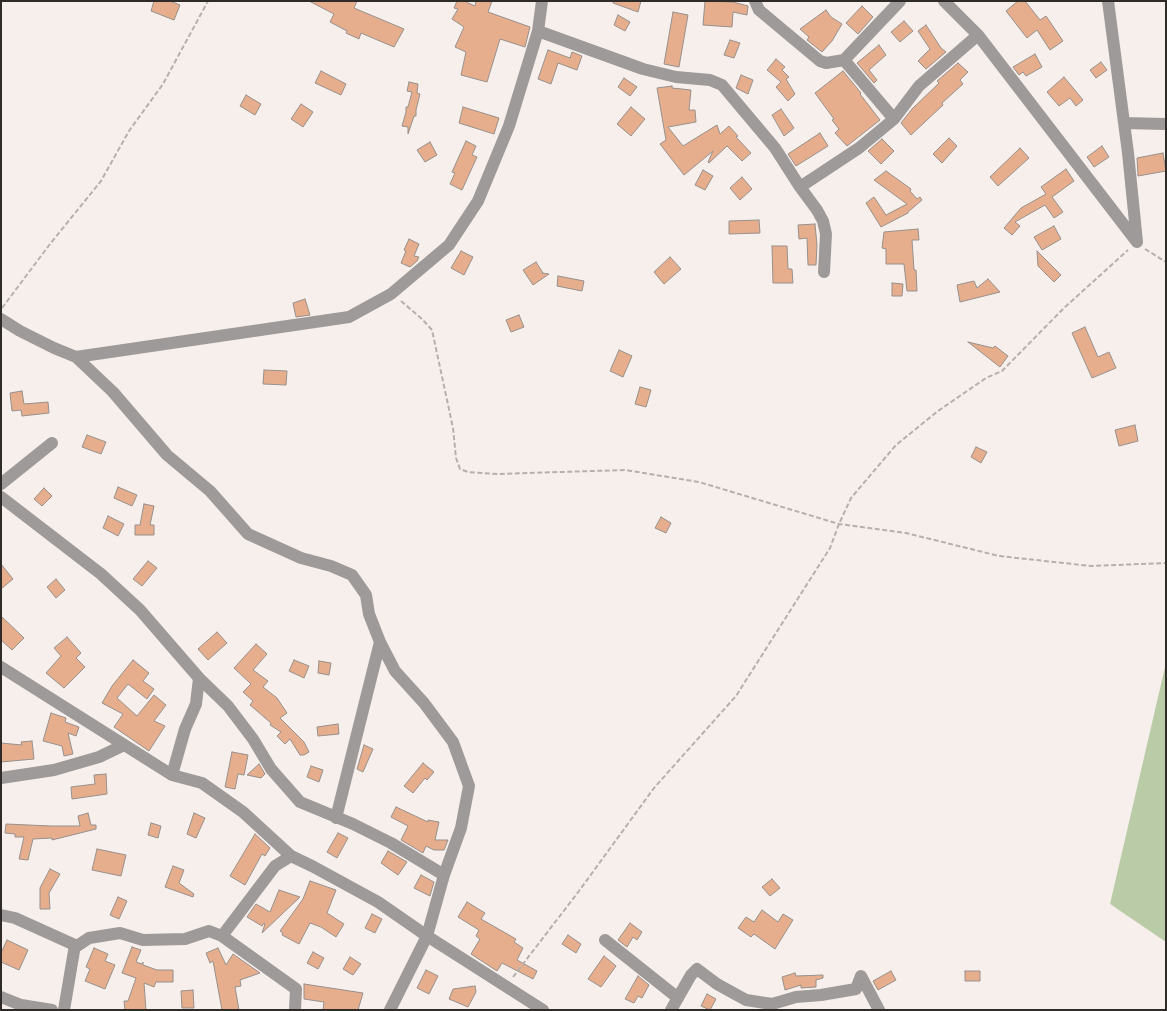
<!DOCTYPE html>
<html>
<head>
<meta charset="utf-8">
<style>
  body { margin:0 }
  #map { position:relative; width:1167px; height:1011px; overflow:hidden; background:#f7efeb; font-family:"Nunito Sans",sans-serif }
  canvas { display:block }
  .frame { position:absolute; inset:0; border:2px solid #2e2b29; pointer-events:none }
</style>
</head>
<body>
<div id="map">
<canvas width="1167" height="1011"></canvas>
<div class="frame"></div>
</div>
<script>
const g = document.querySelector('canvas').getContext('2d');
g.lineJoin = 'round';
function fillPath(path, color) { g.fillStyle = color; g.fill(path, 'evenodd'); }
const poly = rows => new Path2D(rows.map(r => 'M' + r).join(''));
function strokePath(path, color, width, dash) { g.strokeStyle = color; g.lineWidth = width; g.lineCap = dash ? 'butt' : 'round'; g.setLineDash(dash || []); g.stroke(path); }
fillPath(poly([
  [1165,667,1166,667,1166,942,1110,904]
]), '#bacca7');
const building = poly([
  [154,1,170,1,180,5,174,20,151,11,154,1],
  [309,1,357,1,354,8,404,29,394,47,361,33,359,39,346,33,347,31,330,22,334,14,309,1],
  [457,1,464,1,475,6,476,1,492,1,488,12,530,27,525,47,500,39,487,82,461,75,466,52,455,47,464,27,452,19,458,9,454,8,457,1],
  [613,1,641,1,638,12,613,3,613,1],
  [705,1,733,2,748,6,747,15,733,12,732,27,703,25,705,1],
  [1018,1,1025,1,1040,20,1046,16,1063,41,1050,50,1037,30,1027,38,1006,11,1018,1],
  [862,6,873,17,858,34,846,23,862,6],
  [826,10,831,17,842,24,832,41,822,52,807,40,809,37,800,29,826,10],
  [673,12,688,15,679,67,664,64,673,12],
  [618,15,630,22,625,31,614,25,618,15],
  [904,21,913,31,900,42,891,32,904,21],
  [926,25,941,48,946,52,926,69,918,61,930,49,918,31,926,25],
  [730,40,740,43,734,58,724,55,730,40],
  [879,45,886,55,869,70,877,80,874,83,857,63,879,45],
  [548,50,570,58,572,52,582,56,577,70,558,63,551,84,538,79,548,50],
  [1035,54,1042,67,1026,76,1023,72,1019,75,1013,67,1035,54],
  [776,59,785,67,782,70,789,77,786,79,795,94,788,101,776,87,781,82,767,70,776,59],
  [1101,62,1107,70,1096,78,1090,70,1101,62],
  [958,63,968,72,960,80,963,84,942,103,943,105,911,135,901,123,912,109,937,85,939,83,937,81,958,63],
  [321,71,346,84,341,95,315,83,321,71],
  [843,71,861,93,860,94,880,120,847,146,835,133,839,129,832,120,834,119,815,93,843,71],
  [741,75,753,80,748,94,736,88,741,75],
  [1064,77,1083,100,1076,106,1070,98,1059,106,1047,92,1064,77],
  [624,78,637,87,630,96,618,87,624,78],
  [409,82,418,84,417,93,420,94,416,110,416,116,414,116,408,134,408,127,402,126,406,112,406,107,408,107,412,92,407,91,409,82],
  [672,86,672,88,691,90,689,110,695,110,696,122,668,127,683,146,717,125,720,134,729,126,738,136,736,137,751,153,742,161,727,146,709,163,708,162,713,151,684,175,660,144,666,140,657,88,672,86],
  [246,95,261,104,255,115,240,106,246,95],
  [301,104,313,112,303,127,291,119,301,104],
  [463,107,499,118,494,134,459,123,463,107],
  [631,107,645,119,631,136,617,124,631,107],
  [781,109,794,128,784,136,772,115,781,109],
  [820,133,828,146,796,166,788,154,820,133],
  [949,138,957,146,942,163,933,154,949,138],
  [882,139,894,151,881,164,868,151,882,139],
  [466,141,476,146,472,155,477,157,462,190,450,184,455,173,452,172,466,141],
  [430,142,437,155,425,162,417,150,430,142],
  [1102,146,1109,157,1094,167,1087,157,1102,146],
  [1020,148,1029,158,998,186,990,177,1020,148],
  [1163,153,1166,171,1138,176,1137,158,1163,153],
  [1066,169,1074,181,1052,197,1063,212,1054,218,1045,205,1015,222,1020,226,1012,235,1004,228,1021,208,1046,194,1041,187,1066,169],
  [703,170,713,176,705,190,695,185,703,170],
  [886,171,911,189,910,191,917,199,920,197,922,200,908,212,908,213,881,227,866,203,874,197,886,215,907,204,874,180,886,171],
  [742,177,752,189,740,200,730,188,742,177],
  [759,220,760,233,729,234,729,221,759,220],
  [815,224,817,245,816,265,808,265,807,238,799,239,798,225,815,224],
  [1054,226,1061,239,1042,250,1034,237,1054,226],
  [918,229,919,240,912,240,914,270,916,270,917,291,907,291,904,264,886,264,886,249,882,248,884,232,918,229],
  [409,239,419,244,414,256,419,257,417,261,410,267,401,263,406,251,404,250,409,239],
  [772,246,787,246,788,269,792,269,793,283,773,283,772,246],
  [461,251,473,257,464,275,451,268,461,251],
  [1037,251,1061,275,1054,282,1038,266,1037,251],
  [670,257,681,269,664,284,654,272,670,257],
  [536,262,543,273,542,273,549,274,533,285,523,270,536,262],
  [558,276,584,281,582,291,557,286,558,276],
  [988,279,1000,292,960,302,957,285,974,281,977,288,988,279],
  [892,283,903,284,902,296,892,296,892,283],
  [305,299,310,315,296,317,293,303,305,299],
  [519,315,524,327,511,332,506,320,519,315],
  [1085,327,1098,357,1109,352,1116,368,1092,378,1072,333,1085,327],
  [968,342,993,348,995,346,1008,356,1000,367,968,342],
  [619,350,632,356,623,377,610,371,619,350],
  [264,370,287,371,286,385,263,384,264,370],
  [640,387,651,390,646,407,635,404,640,387],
  [22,391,24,404,48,402,49,413,22,416,21,410,12,411,10,393,22,391],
  [1135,425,1138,441,1119,446,1115,430,1135,425],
  [87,435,106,442,101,454,82,447,87,435],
  [976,447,987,452,981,463,971,457,976,447],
  [118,487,137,495,132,506,114,498,118,487],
  [44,488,52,496,42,506,34,499,44,488],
  [144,504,154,506,150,525,154,525,154,535,135,535,135,525,140,525,144,504],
  [108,516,124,524,118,536,103,528,108,516],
  [661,517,671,523,666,533,655,528,661,517],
  [148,561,157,568,142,586,133,579,148,561],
  [1,564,13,579,1,589,1,564],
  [56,579,65,590,56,598,47,587,56,579],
  [1,616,24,638,12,650,1,640,1,616],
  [217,632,227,643,208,660,198,649,217,632],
  [67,637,81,653,76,658,85,667,64,688,46,673,61,656,54,648,67,637],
  [256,644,267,654,253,670,268,681,263,687,277,698,287,713,280,718,304,742,309,752,304,755,300,755,290,739,285,744,277,736,281,732,270,725,271,723,250,705,253,701,243,692,251,684,234,668,256,644],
  [133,660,149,673,143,681,154,689,147,699,128,684,117,698,137,716,154,695,166,705,154,721,165,726,149,751,114,727,123,714,102,703,112,686,133,660],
  [294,660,309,666,304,678,289,671,294,660],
  [319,661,331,663,329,675,318,673,319,661],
  [51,713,66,718,65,722,79,727,76,736,68,733,73,754,64,756,62,746,43,741,51,713],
  [338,724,339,734,318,736,317,727,338,724],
  [32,741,34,759,1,762,1,743,22,745,21,742,32,741],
  [364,745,373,749,363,772,357,769,364,745],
  [232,752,248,755,244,775,238,774,235,789,225,787,232,752],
  [423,763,434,772,427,780,425,778,413,793,404,786,423,763],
  [259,764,265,774,261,778,247,775,259,764],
  [311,766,323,770,319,782,307,777,311,766],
  [106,774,107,794,72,799,71,787,95,784,94,775,106,774],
  [396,807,428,822,428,820,439,822,435,840,448,840,444,850,434,850,426,846,423,853,401,840,408,826,391,817,396,807],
  [88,813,91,825,96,825,96,829,52,840,52,838,33,839,28,860,19,859,24,837,15,837,15,834,5,833,6,824,51,826,80,826,78,816,88,813],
  [194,813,205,818,196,838,187,834,194,813],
  [151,823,161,826,158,838,148,835,151,823],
  [338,833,348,838,337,858,327,852,338,833],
  [255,834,270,848,265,856,262,854,245,885,230,876,255,834],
  [97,849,126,855,121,876,92,870,97,849],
  [388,851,407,862,398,875,381,863,388,851],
  [173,866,184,870,179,883,194,894,193,897,165,887,173,866],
  [50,869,60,874,49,893,50,909,40,909,40,888,50,869],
  [421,875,434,882,430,896,414,888,421,875],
  [772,879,780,888,770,896,762,887,772,879],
  [310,881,336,890,327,913,344,924,336,937,321,927,310,923,299,944,282,935,283,933,280,931,303,899,310,881],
  [279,890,300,897,262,933,265,924,264,923,262,926,247,917,256,904,270,912,279,890],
  [118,897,127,901,119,919,110,915,118,897],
  [467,902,485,913,481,919,516,939,514,942,523,948,517,960,537,971,533,979,502,963,497,971,471,954,480,939,476,936,479,930,458,917,467,902],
  [762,910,778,922,783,914,793,920,775,949,754,934,751,937,738,928,746,917,754,922,762,910],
  [372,914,382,919,375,933,365,928,372,914],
  [630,923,642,932,637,940,633,937,627,947,618,940,630,923],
  [568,935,581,944,576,953,562,944,568,935],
  [7,940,28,950,19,970,1,962,1,953,7,940],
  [132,947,141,950,136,962,142,964,143,962,143,965,157,970,173,970,173,982,156,982,154,987,144,983,146,1010,125,1010,124,1001,128,1001,136,978,122,973,132,947],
  [94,948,108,954,105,961,115,965,105,989,85,981,90,969,86,967,94,948],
  [218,948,226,965,233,954,260,973,240,980,241,986,235,987,239,1010,222,1010,213,961,210,963,206,953,218,948],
  [313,952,324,958,318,969,307,963,313,952],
  [604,956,616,966,601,987,588,979,604,956],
  [350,957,361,964,353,975,343,969,350,957],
  [426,970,438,976,429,994,417,988,426,970],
  [891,971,896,980,878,990,873,981,891,971],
  [965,971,980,971,980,981,965,981,965,971],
  [795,973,796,976,823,975,823,978,816,980,816,987,801,988,801,985,785,990,782,977,795,973],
  [638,976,649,985,642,998,638,996,634,1003,625,999,638,976],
  [304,984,363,993,358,1010,323,1010,324,1002,304,999,304,984],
  [475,986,476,992,468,1007,449,999,453,989,475,986],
  [193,990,194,1008,182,1008,181,991,193,990],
  [707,994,716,999,710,1010,701,1006,707,994]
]);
fillPath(building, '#e6ae8c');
strokePath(building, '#97908c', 1);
strokePath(poly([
  [1145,249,1166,262],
  [401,301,422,319,432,330,453,428,456,458,460,469,468,472,497,474,625,470,699,482,839,524,906,533,999,556,1091,566,1166,563],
  [2,308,50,244,101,181,129,131,163,84,208,1],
  [513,977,579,891,654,788,736,696,830,548,839,524,851,498,896,445,938,411,986,378,1002,371,1064,308,1128,250]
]), '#b6b0ac', 2, [5, 2.5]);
strokePath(poly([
  [755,1,759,10,820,61,826,63,844,60,900,1],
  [944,1,978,35,1137,242],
  [1108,1,1128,153,1137,242],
  [538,31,643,69,676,77,710,80,722,85,775,148,800,187,817,210,823,221,826,234,824,272],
  [844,60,894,119],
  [1124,123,1166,124],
  [800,187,859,148,894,119,919,86,978,35],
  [1,319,20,331,54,348,76,357,113,392,167,455,210,491,248,534,301,558,331,566,352,575,366,595,369,614,380,642,395,671,424,703,453,742,469,786,461,828,444,875,427,936,390,1010],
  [76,357,349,317,391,294,449,245,478,201,509,126,538,31,542,1],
  [1,484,52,443],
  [1,497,101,574,140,610,199,678,196,704,185,729,172,775],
  [1,667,172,775,202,783,243,812,291,856,312,866,378,902,427,936,543,1010],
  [199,678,228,706,253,739,271,769,300,802,353,824,391,843,444,875],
  [1,778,54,770,99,757,124,745],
  [336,818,380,642],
  [1,915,15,918,77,946,89,938,120,933,143,940,185,939,209,931,222,936,275,866,291,856],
  [222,936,296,989,295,1010],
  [605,940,678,998],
  [1,997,21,1005,52,1010],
  [64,1010,75,945,77,946],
  [671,1010,691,975,697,969,717,984,746,1000,772,1004,796,997,821,995,856,989,861,976,879,1010]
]), '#9d9a99', 12);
</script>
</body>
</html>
